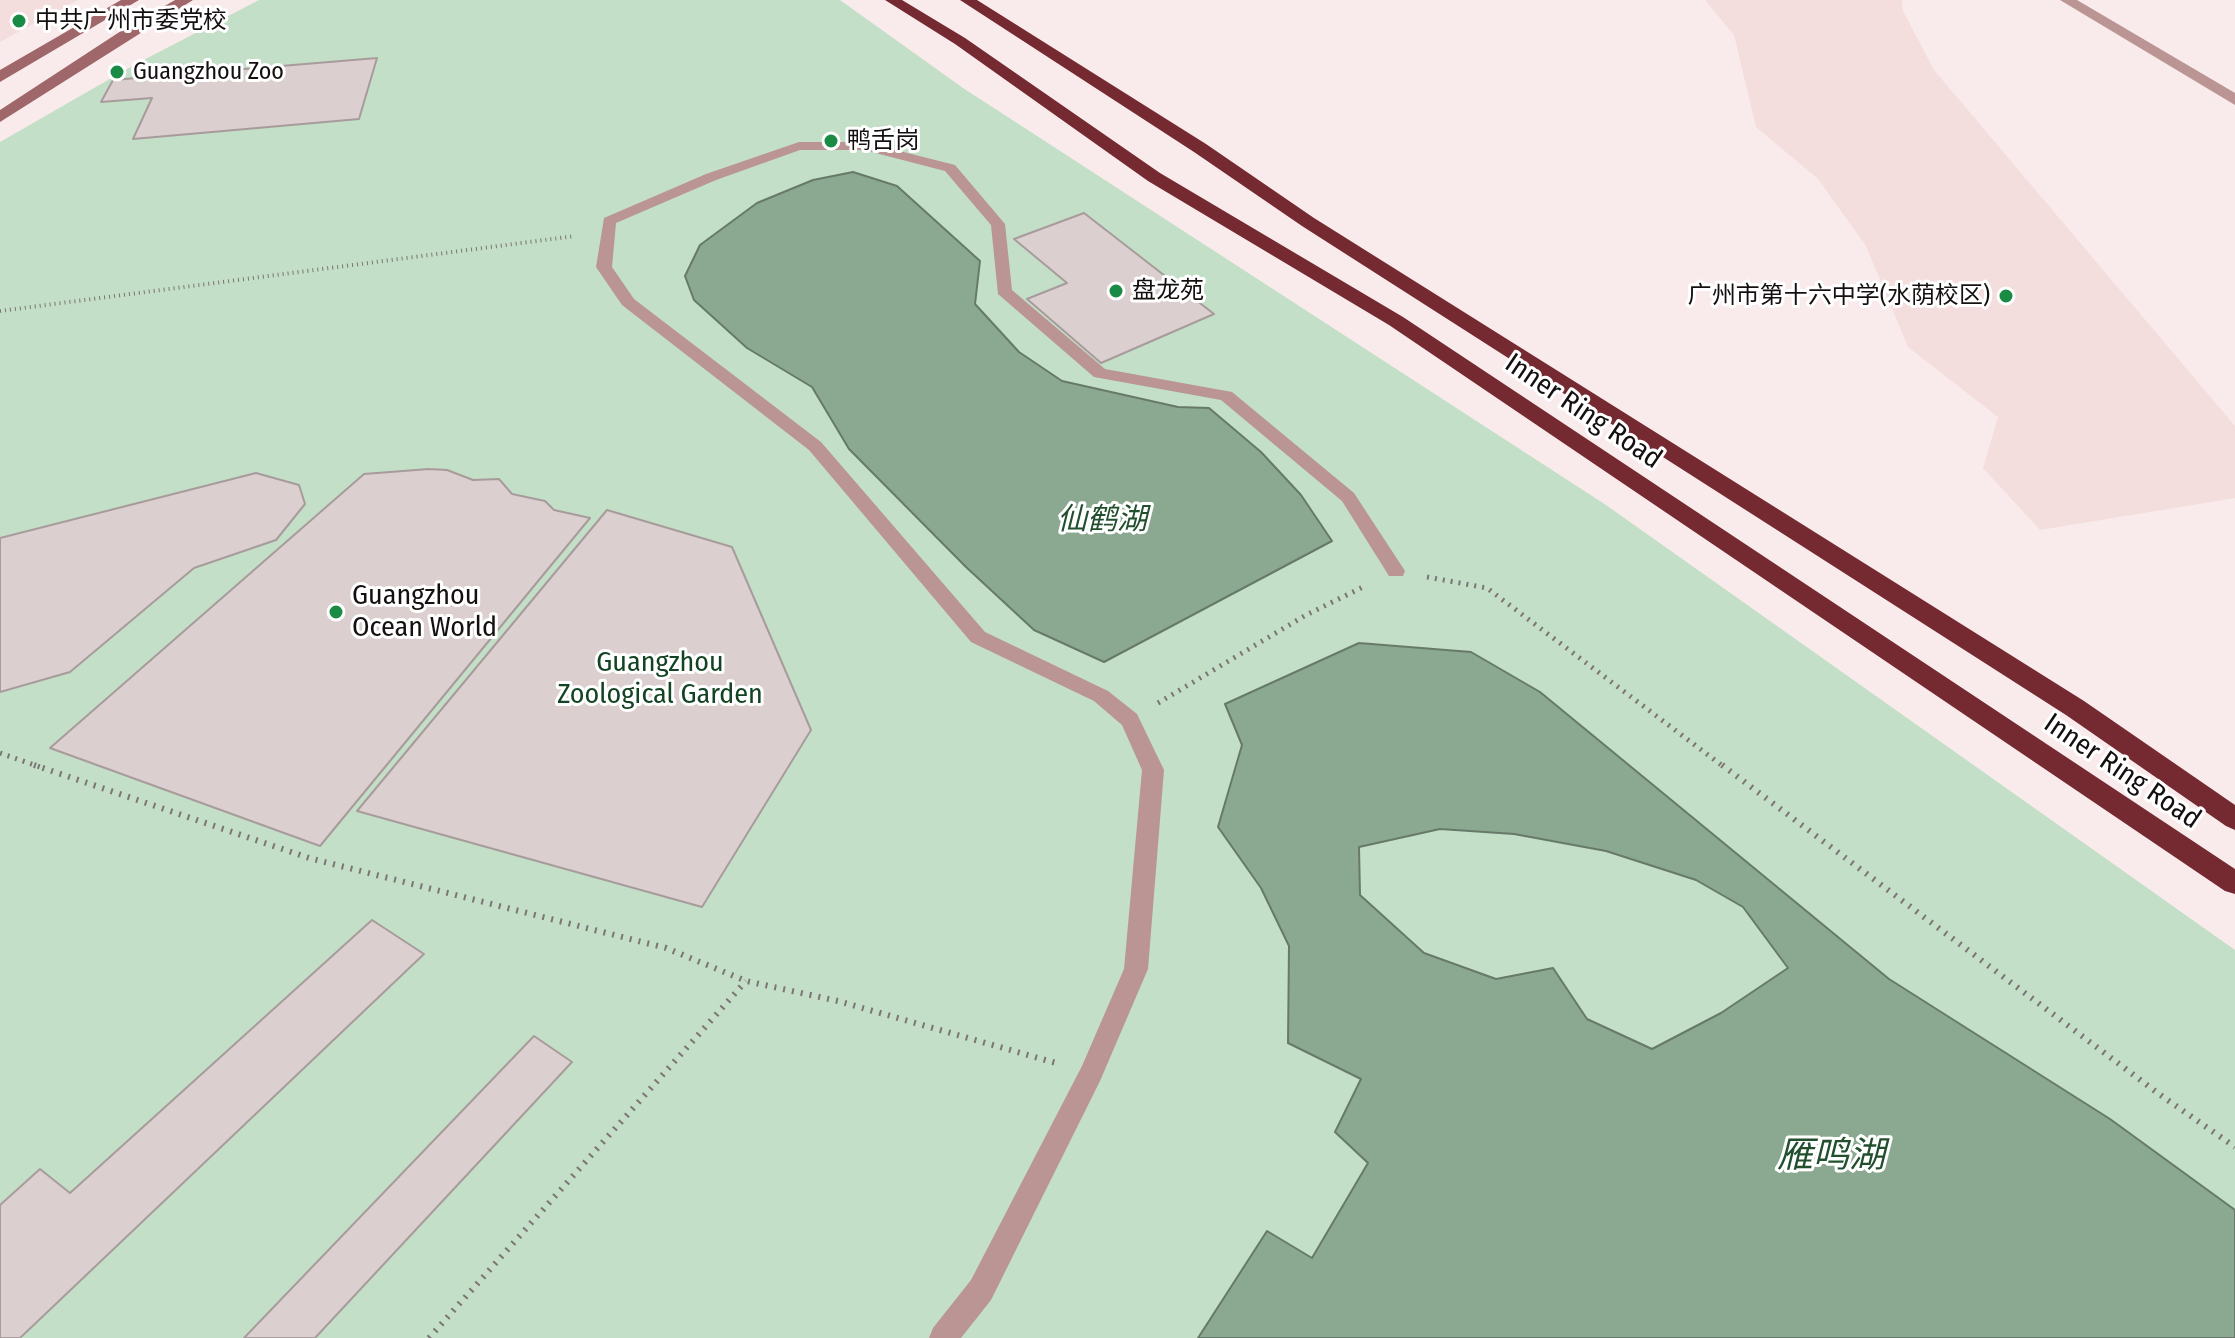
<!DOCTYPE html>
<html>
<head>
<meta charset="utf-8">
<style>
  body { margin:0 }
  canvas { display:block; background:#f9ebeb }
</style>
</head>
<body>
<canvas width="2235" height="1338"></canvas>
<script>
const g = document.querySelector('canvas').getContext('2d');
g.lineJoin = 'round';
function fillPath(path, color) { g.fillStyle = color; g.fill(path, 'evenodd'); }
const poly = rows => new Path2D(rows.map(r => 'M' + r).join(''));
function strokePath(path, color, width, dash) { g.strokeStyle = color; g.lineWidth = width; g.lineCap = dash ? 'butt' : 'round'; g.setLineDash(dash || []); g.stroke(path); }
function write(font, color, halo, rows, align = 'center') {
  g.font = font + ' "Fira Sans Condensed","Noto Sans SC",sans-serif'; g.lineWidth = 6; g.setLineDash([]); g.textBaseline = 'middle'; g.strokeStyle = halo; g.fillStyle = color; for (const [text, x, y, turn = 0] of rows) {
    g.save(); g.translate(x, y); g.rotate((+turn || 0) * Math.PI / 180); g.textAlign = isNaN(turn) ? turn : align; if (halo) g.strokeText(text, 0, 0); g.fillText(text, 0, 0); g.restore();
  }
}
fillPath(poly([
  [0,0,78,0,0,42],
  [1705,0,1902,0,1903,11,1934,70,2235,426,2235,498,2040,530,1983,468,1998,417,1908,347,1866,246,1818,179,1756,127,1734,35]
]), '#f3dddd');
fillPath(poly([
  [259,0,840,0,963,88,1606,505,2235,950,2235,1338,0,1338,0,142,134,65]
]), '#c3dfc7');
const water = poly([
  [853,172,897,186,980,261,975,304,1019,352,1062,381,1178,407,1209,408,1261,452,1301,495,1332,541,1104,662,1034,630,966,567,849,449,812,387,747,348,694,300,685,276,700,245,757,203,813,180,853,172],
  [1359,643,1471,652,1540,692,1889,979,2110,1119,2235,1210,2235,1338,1198,1338,1267,1231,1312,1258,1368,1163,1335,1132,1361,1079,1288,1043,1289,946,1261,888,1218,827,1242,745,1225,704,1359,643],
  [1440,829,1514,834,1606,851,1696,880,1743,907,1788,968,1721,1013,1652,1049,1587,1019,1553,968,1496,979,1424,953,1360,895,1359,847,1440,829]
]);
fillPath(water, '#8ba890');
strokePath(water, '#677a6a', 2);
const building = poly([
  [377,58,359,119,133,139,152,98,101,102,113,80,377,58],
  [1084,213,1214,314,1101,363,1027,299,1067,283,1014,239,1084,213],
  [429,469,447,470,473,480,499,479,512,494,545,501,554,510,590,518,320,846,50,748,364,474,429,469],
  [256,473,299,485,305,504,276,540,194,568,70,672,0,692,0,538,256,473],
  [607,510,732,547,811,730,702,907,357,811,607,510],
  [372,920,424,954,20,1338,0,1338,0,1205,40,1169,70,1193,372,920],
  [534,1036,572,1062,315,1338,244,1338,534,1036]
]);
fillPath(building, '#dccfcf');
strokePath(building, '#a89b9b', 2);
strokePath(poly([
  [0,311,575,236]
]), '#7d7575', 4, [1, 4]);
strokePath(poly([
  [1427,577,1487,588,1724,767],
  [1158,703,1306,615,1365,586],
  [0,753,40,767]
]), '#7d7575', 5, [2, 6]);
strokePath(poly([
  [34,765,309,858,666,948,746,981,838,1001,1056,1063],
  [1722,765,2159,1094,2235,1147],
  [429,1338,746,981]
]), '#7d7575', 6, [2, 7]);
fillPath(poly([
  [799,142,864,142,955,165,1005,224,1012,290,1105,369,1232,392,1354,493,1405,571,1403,576,1389,576,1342,501,1221,400,1094,377,998,294,991,225,945,171,864,150,800,150,716,180,616,223,612,267,634,299,821,442,985,632,1108,691,1137,714,1164,770,1148,969,1100,1081,991,1300,961,1338,929,1338,933,1328,971,1280,1082,1066,1124,969,1142,770,1122,725,1094,701,971,642,809,450,622,305,596,267,604,218,706,174,799,142]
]), '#bb9494');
fillPath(poly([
  [2060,0,2077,0,2235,93,2235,105,2060,0]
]), '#bb9494');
fillPath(poly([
  [121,0,139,0,0,82,0,70,121,0],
  [175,0,193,0,0,122,0,110,121,31,175,0]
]), '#9f6769');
fillPath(poly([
  [885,0,902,0,965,38,1160,173,1403,317,2235,869,2235,894,2225,891,1389,325,1148,181,955,44,885,0],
  [960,0,977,0,1206,144,1314,218,2084,701,2235,805,2235,830,2226,826,2066,715,1302,226,1194,152,960,0]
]), '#752931');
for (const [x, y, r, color] of [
  [19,21,8,"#1a8b44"],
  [117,72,8,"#1a8b44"],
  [831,141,8,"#1a8b44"],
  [1116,291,8,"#1a8b44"],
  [2006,296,8,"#1a8b44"],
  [336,612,8,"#1a8b44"]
]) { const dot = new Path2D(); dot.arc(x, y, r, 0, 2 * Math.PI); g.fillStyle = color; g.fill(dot); strokePath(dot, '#fff', 3); }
write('24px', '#141010', '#fff', [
  ["中共广州市委党校",35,21],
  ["Guangzhou Zoo",133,72],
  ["鸭舌岗",847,141],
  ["盘龙苑",1132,291],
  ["广州市第十六中学(水荫校区)",1990,296,"right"]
], 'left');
write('28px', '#141010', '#fff', [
  ["Inner Ring Road",1583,412,34],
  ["Inner Ring Road",2122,772,34]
]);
write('28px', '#141010', '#fff', [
  ["Guangzhou",352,596],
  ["Ocean World",352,628]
], 'left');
write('28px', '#134322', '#fff', [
  ["Guangzhou",660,663],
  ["Zoological Garden",660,695]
]);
write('italic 30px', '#22502e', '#fff', [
  ["仙鹤湖",1102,521]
]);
write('italic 36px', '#22502e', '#fff', [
  ["雁鸣湖",1831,1157]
]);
</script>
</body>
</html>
